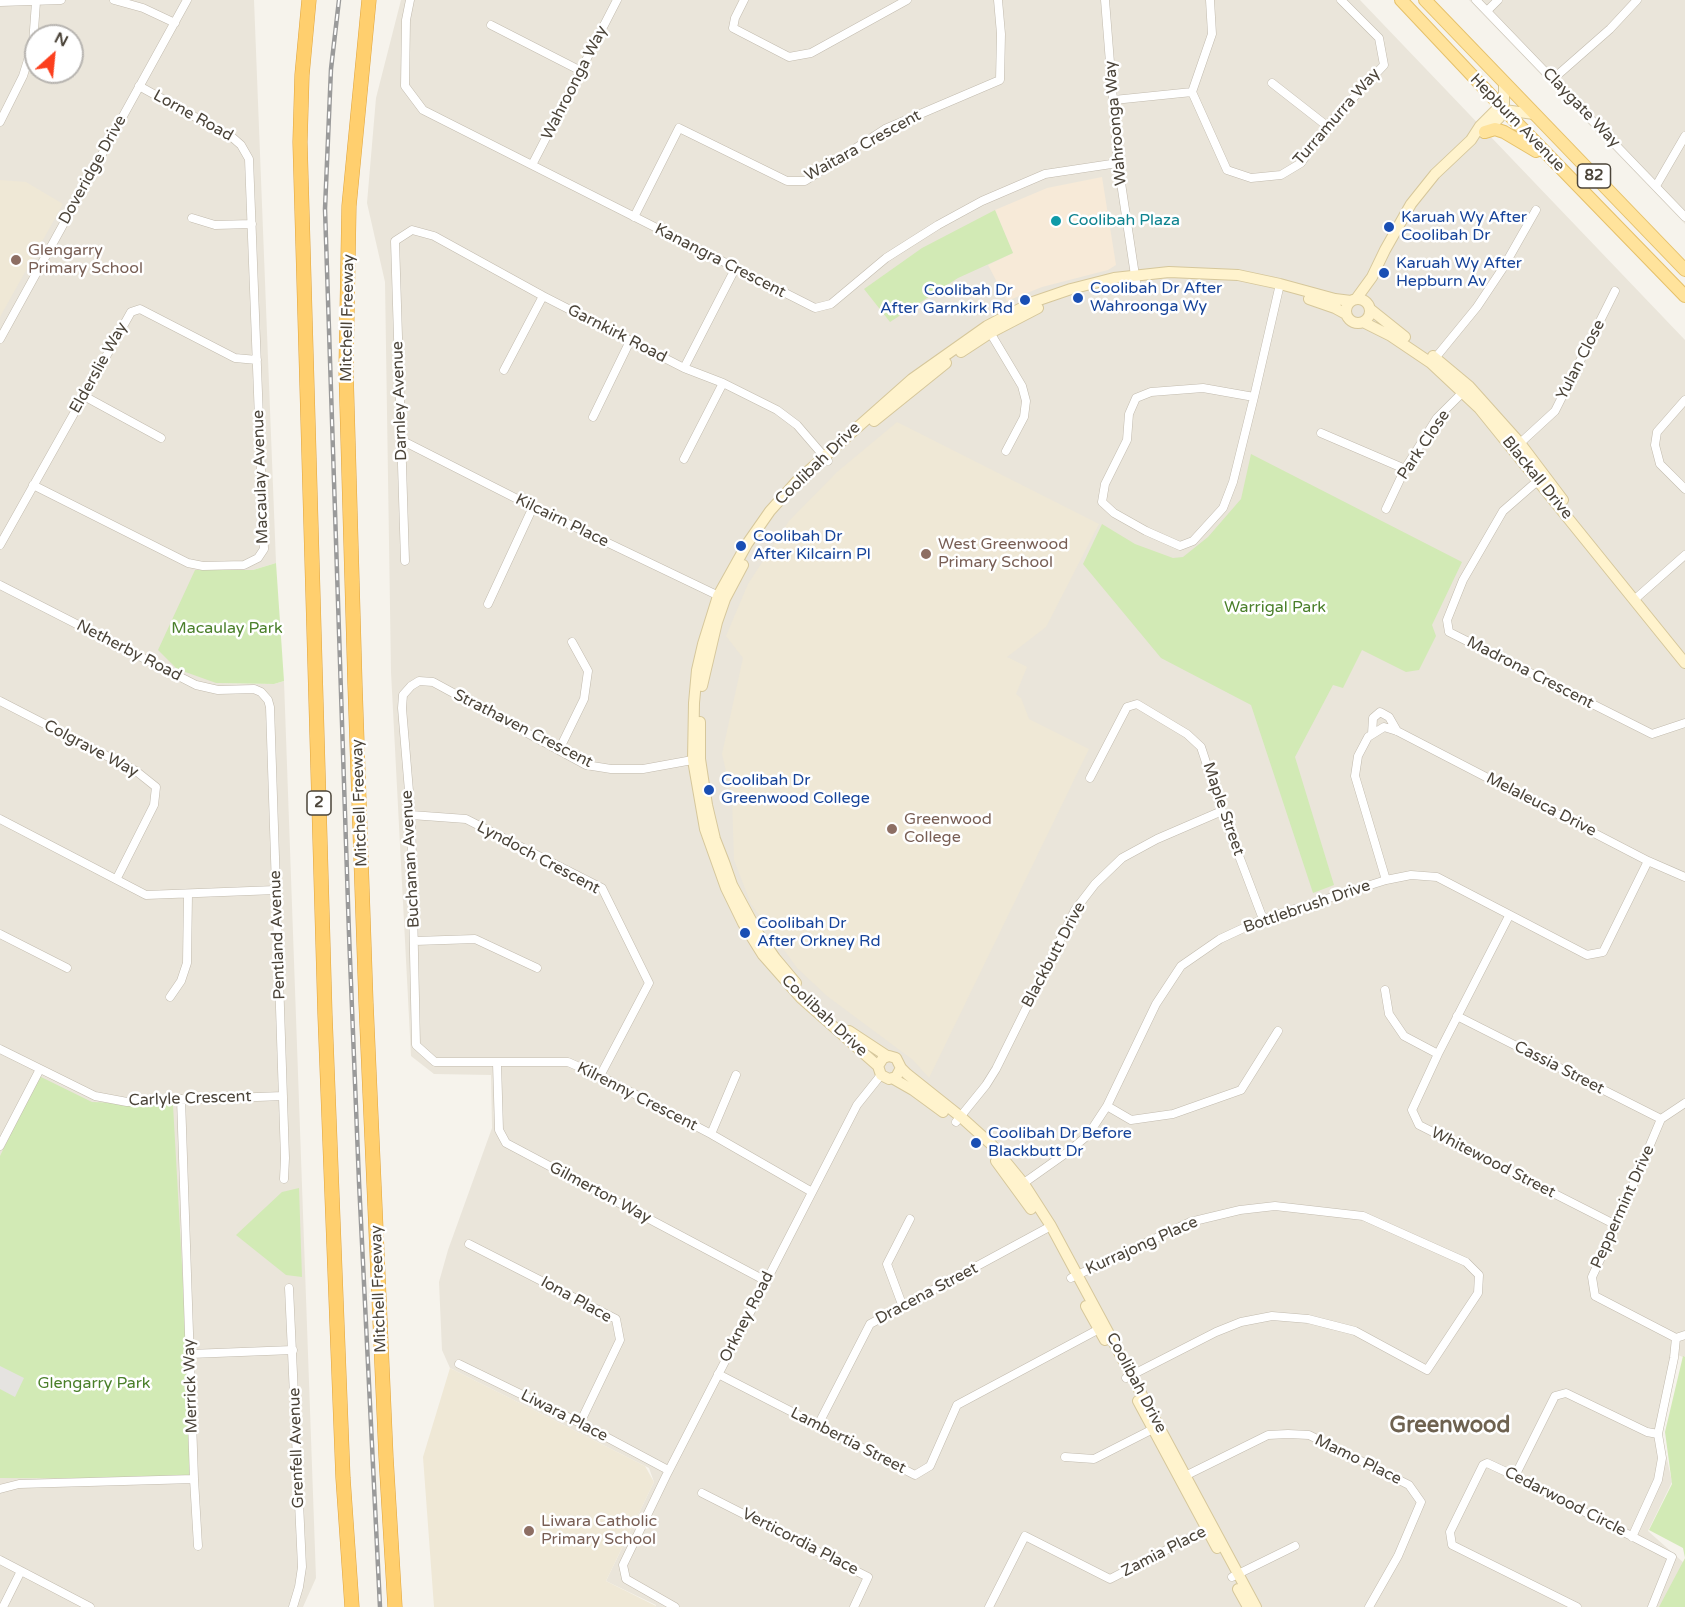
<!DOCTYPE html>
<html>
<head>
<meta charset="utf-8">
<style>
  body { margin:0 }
  #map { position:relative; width:1685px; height:1607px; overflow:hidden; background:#f6f3ec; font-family:"Varela Round",sans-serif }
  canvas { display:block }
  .north { position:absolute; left:24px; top:24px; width:60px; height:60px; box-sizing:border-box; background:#fff; border:2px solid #b7b4b0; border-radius:50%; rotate:27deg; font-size:16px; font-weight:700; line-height:24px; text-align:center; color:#4b4439 }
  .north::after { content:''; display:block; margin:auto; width:21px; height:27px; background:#fc3f1d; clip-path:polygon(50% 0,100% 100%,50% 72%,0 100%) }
</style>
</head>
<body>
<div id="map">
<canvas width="1685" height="1607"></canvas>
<div class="north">N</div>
</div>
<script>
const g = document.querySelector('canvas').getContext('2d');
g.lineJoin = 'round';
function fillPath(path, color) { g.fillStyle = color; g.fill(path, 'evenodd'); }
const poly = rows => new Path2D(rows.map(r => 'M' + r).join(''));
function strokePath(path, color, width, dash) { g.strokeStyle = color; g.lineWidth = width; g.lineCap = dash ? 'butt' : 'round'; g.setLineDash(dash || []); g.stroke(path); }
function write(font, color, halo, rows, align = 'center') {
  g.font = font + ' "Varela Round",sans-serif'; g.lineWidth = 5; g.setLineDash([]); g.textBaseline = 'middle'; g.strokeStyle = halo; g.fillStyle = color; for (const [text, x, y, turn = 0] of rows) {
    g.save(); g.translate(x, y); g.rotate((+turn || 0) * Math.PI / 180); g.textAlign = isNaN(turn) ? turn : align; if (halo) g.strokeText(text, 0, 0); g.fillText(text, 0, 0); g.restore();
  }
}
fillPath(poly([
  [0,0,254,0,276,563,253,570,195,570,216,683,274,684,284,681,316,1578,303,1607,0,1607],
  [36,36,72,36,72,72,36,72],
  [401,0,1360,0,1685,340,1685,1358,1678,1355,1661,1431,1672,1482,1648,1531,1684,1563,1661,1607,655,1607,656,1605,606,1581,654,1482,649,1468,450,1368,442,1350,439,1282,448,1250,492,1128,491,1075,434,1074,411,1056,391,672,385,282,367,203,376,98],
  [1469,0,1685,0,1685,224,1630,167]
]), '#eae5da');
fillPath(poly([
  [1102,177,1116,265,1108,270,1042,287,1007,301,988,265,1013,253,995,210,1047,188]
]), '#f7ead8');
fillPath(poly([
  [0,180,26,182,63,204,0,317],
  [897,422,1099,524,1046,627,1007,657,1027,667,1016,694,1021,698,1029,719,1089,749,929,1078,913,1060,827,996,797,968,751,904,734,860,732,797,722,754,743,658,726,636,748,584,789,521,837,472],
  [450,1368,645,1466,654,1482,606,1581,656,1606,655,1607,434,1607,423,1457]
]), '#efe8d6');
fillPath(poly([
  [995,210,1013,253,958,278,890,322,864,289,922,248],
  [1251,454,1462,562,1432,625,1436,636,1419,670,1406,672,1362,650,1343,688,1333,685,1295,757,1334,885,1313,893,1251,705,1161,658,1083,564,1102,524,1135,544,1173,558,1183,557,1208,537,1241,499],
  [276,563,284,681,274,684,216,683,177,669,158,650,195,570,253,570],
  [39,1076,92,1102,173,1105,194,1479,0,1478,0,1156],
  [299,1188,302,1277,286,1275,236,1235,282,1192],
  [1683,1356,1685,1357,1685,1607,1659,1607,1685,1558,1683,1548,1649,1530,1672,1484,1665,1432]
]), '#d2eab5');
fillPath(poly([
  [0,1366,24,1378,15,1397,0,1389]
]), '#e5e3e0');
const street = poly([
  [114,0,143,8,175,23],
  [410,0,406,20,405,86,423,110,815,308,831,304,886,258,938,225,982,201,1045,174,1118,163],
  [744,0,735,18,733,28,789,57,811,53,907,0],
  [1105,0,1118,163,1136,282],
  [1210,0,1212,34,1192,92,1227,170,1251,178,1281,175,1301,163,1327,126,1384,65,1379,38,1341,0],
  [1476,0,1685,217],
  [0,2,61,0],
  [1487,11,1498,0],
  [491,25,581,71],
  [1553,79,1610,29,1637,0],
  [1272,83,1327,126],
  [1114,100,1192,92],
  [0,122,23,76,33,44,36,2],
  [532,165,617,0],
  [1656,186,1685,136],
  [634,217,679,128,787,181,805,181,885,129,1000,80,1001,34,998,0],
  [192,218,215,225,252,224],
  [988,329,1022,386,1026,401,1024,417,1006,451],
  [0,339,187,0],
  [1432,362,1477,307,1503,268,1536,210],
  [684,368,735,269],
  [504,370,543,296],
  [84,396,161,438],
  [1254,397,1203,388,1151,392,1136,398,1129,414,1127,440,1105,484,1102,502,1114,513,1146,531,1180,546,1193,541,1223,508,1233,482,1254,397,1280,284],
  [1685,400,1657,432,1655,445,1660,464,1685,489],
  [593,417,630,341],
  [1321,433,1405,469],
  [401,440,533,507,721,597],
  [1518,445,1555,411,1615,291],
  [684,459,723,383],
  [1542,477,1503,511,1463,580,1447,620,1449,632,1652,734,1685,723],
  [33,485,188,563,203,566,244,565,258,558,264,549,249,159,241,145,233,138,139,86],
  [1386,509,1405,469,1437,418,1464,391],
  [0,545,131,312,140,309,235,358,257,360],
  [405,561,395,241,412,230,434,236,543,296,684,368,723,383,777,410,797,425,828,461],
  [0,585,196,685,218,690,254,689,261,692,268,700,270,707,285,1158,284,1179],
  [1634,600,1685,555],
  [488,604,533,507],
  [0,701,136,771,156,787,154,805,117,878],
  [1372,734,1373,718,1380,712,1389,717,1397,731],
  [559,750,584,699,588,671,572,642],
  [698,759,643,769,611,769,586,765,433,682,419,681,411,686,403,695,402,708,411,815,416,1045,435,1062,568,1062,600,1076,711,1134,812,1192],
  [1090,778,1127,707,1137,704,1187,734,1201,747,1222,811,1263,919],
  [411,815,466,819,602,888,649,983,600,1076],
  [0,819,146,895,276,890],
  [1386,880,1355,776,1358,756,1368,737,1384,727,1397,731,1648,861,1685,877],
  [1509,916,1438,1054,1412,1110,1419,1125,1616,1225],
  [0,934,67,968],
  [415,941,475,939,537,968],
  [1385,990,1389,1014,1404,1036,1438,1054],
  [170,997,181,981,187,963,188,894],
  [1457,1016,1661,1119],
  [0,1049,95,1096,127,1102,283,1096],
  [497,1063,499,1130,506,1143,766,1281],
  [1685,1103,1661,1119,1616,1225,1592,1277,1595,1296,1676,1338,1685,1335],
  [1107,1106,1131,1120,1173,1114,1241,1090,1278,1031],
  [956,1122,986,1085,996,1069,1075,910,1095,884,1122,858,1157,839,1222,811],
  [711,1134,736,1075],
  [0,1146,40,1069],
  [1021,1185,1069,1151,1088,1135,1107,1106,1156,1004,1181,966,1220,939,1263,919,1386,880,1411,875,1437,877,1587,955,1603,952,1648,861],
  [469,1244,616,1319,620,1340,580,1423],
  [1071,1278,1190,1222,1240,1210,1275,1206,1363,1216,1466,1262,1479,1275,1478,1293,1427,1370,1355,1331,1308,1319,1272,1316,1241,1322,1216,1332,1126,1378],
  [289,1288,302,1567,299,1587,293,1607],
  [903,1307,887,1264,910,1219],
  [190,1354,293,1350],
  [459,1364,580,1423,668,1470],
  [718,1374,915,1475,930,1466,957,1405,1101,1328],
  [818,1425,870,1324,1051,1226],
  [1065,1457,1094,1459,1157,1427],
  [1515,1476,1555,1396,1566,1393,1647,1432,1658,1434],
  [1183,1477,1268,1435,1288,1434,1309,1435,1409,1485,1421,1502,1398,1556,1369,1607],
  [194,1479,198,1546],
  [0,1489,19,1484,194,1479,181,1099],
  [702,1493,868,1577,854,1607],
  [1632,1537,1658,1480,1662,1458,1658,1434,1674,1358,1676,1338],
  [0,1560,90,1607],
  [1232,1577,1295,1546],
  [3,1607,21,1571],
  [675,1607,626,1579,623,1565,666,1476,857,1105,881,1075],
  [989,1607,1025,1536,1110,1579,1209,1528],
  [1577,1607,1452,1545,1450,1532,1483,1465,1487,1463,1515,1476,1672,1557,1652,1607]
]);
const secondary = poly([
  [1484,133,1499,118,1504,110,1504,83],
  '1346 311a12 12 0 1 1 24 0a12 12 0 1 1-24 0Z',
  [1309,299,1335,308,1346,314],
  [1356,299,1372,277,1385,250,1411,204,1435,174,1471,140,1480,126,1495,111,1504,110,1534,114],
  [1370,309,1405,337],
  [1363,322,1391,336,1431,363,1479,408,1685,663],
  [961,352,990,333,1038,308],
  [1433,356,1469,386,1520,443,1563,500],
  [874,421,946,363],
  [702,686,717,622,725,599,743,565],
  [700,722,700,759,707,805,715,839,724,862,732,885,759,935,775,958,796,983],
  [849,1031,887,1056],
  [878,1066,801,998,763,955,743,923,726,888,705,829,693,760,694,703,697,670,703,644,718,596,747,544,770,511,797,481,912,379,987,326,1033,302,1071,289,1114,278,1169,272,1238,275,1280,284,1335,299,1351,301],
  [901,1068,896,1077,889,1079,881,1075,878,1066,883,1058,889,1056,896,1058,901,1068,907,1074,961,1117,992,1145,1024,1184,1051,1226,1256,1607],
  [892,1078,913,1090,943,1112],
  [996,1161,1031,1209],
  [1086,1306,1105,1340],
  [1138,1401,1217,1548],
  [1238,1589,1248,1607]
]);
const primary = poly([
  [1401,0,1515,121,1685,296],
  [1425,0,1685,270],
  [1485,132,1495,129,1504,132,1536,151]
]);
const highway = poly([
  [309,0,302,75,300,142,325,1015,343,1478,352,1607],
  [369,0,349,206,346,370,355,685,366,1003,386,1457,395,1607]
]);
strokePath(street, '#c2bbae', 9);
strokePath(secondary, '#d6c79b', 12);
strokePath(primary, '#e6c16a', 14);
strokePath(highway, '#e0a43c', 15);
strokePath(street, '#fff', 8);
strokePath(secondary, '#fff3cd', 10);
strokePath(primary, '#ffe39c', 12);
strokePath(highway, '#ffcf6e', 14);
const rail = poly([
  [339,0,331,69,325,209,349,934,359,1182,380,1607]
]);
strokePath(rail, '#9a9a9a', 4.5);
strokePath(rail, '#fff', 2, [7]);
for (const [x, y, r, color] of [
  [1056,221,6,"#0f9aa8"],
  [1389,227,6,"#1a4fb4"],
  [16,260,6,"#8d6e63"],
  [1384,273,6,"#1a4fb4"],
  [1078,298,6,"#1a4fb4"],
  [1025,300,6,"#1a4fb4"],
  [741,546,6,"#1a4fb4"],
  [926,554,6,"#8d6e63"],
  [709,790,6,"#1a4fb4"],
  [892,829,6,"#8d6e63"],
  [745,933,6,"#1a4fb4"],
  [976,1143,6,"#1a4fb4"],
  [529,1531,6,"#8d6e63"]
]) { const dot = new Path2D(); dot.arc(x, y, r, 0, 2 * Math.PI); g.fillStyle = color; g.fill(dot); strokePath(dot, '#fff', 2); }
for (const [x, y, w] of [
  [1594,176,33],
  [319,803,24]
]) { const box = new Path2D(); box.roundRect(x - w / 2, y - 12, w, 24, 4.5); g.fillStyle = '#fff'; g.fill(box); strokePath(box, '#4b4439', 1.5); }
write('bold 15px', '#4b4439', null, [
  ["82",1594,176],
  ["2",319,803]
]);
write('16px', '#4b4439', '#fff', [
  ["Wahroonga Way",575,83,-63],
  ["Claygate Way",1581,108,46],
  ["Lorne Road",193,116,29],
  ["Turramurra Way",1337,117,-49],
  ["Wahroonga Way",1116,123,-95],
  ["Hepburn Avenue",1517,123,46],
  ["Waitara Crescent",863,146,-29],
  ["Doveridge Drive",93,170,-61],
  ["Kanangra Crescent",720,261,27],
  ["Mitchell Freeway",348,318,-89],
  ["Garnkirk Road",617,334,27],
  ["Yulan Close",1581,360,-63],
  ["Elderslie Way",99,368,-61],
  ["Darnley Avenue",400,401,-92],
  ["Park Close",1424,445,-56],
  ["Coolibah Drive",818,464,-44],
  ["Macaulay Avenue",261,477,-92],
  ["Blackall Drive",1537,478,51],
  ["Kilcairn Place",562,521,26],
  ["Netherby Road",129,651,27],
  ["Madrona Crescent",1530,673,27],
  ["Strathaven Crescent",523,729,27],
  ["Colgrave Way",91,749,28],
  ["Mitchell Freeway",360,803,-92],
  ["Melaleuca Drive",1541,805,27],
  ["Maple Street",1223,809,71],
  ["Lyndoch Crescent",538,858,28],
  ["Buchanan Avenue",411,859,-93],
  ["Bottlebrush Drive",1307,907,-19],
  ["Pentland Avenue",278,935,-92],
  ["Blackbutt Drive",1054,955,-62],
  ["Coolibah Drive",824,1016,43],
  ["Cassia Street",1559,1068,27],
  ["Kilrenny Crescent",637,1097,27],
  ["Carlyle Crescent",190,1099,-2],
  ["Whitewood Street",1493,1163,27],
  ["Gilmerton Way",600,1193,28],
  ["Peppermint Drive",1623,1207,-66],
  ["Kurrajong Place",1142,1246,-24],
  ["Mitchell Freeway",379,1289,-92],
  ["Dracena Street",927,1294,-28],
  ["Iona Place",576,1300,29],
  ["Orkney Road",747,1317,-63],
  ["Coolibah Drive",1136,1383,62],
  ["Merrick Way",191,1386,-92],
  ["Liwara Place",564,1416,27],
  ["Lambertia Street",848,1441,27],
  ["Grenfell Avenue",297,1448,-92],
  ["Mamo Place",1358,1460,26],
  ["Cedarwood Circle",1565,1502,27],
  ["Verticordia Place",800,1542,27],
  ["Zamia Place",1164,1552,-27]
]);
write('16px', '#164399', '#fff', [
  ["Karuah Wy After",1401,218],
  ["Coolibah Dr",1401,236],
  ["Karuah Wy After",1396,264],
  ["Hepburn Av",1396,282],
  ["Coolibah Dr After",1090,289],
  ["Wahroonga Wy",1090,307],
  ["Coolibah Dr",1013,291,"right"],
  ["After Garnkirk Rd",1013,309,"right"],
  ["Coolibah Dr",753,537],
  ["After Kilcairn Pl",753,555],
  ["Coolibah Dr",721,781],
  ["Greenwood College",721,799],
  ["Coolibah Dr",757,924],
  ["After Orkney Rd",757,942],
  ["Coolibah Dr Before",988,1134],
  ["Blackbutt Dr",988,1152]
], 'left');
write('16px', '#0d838f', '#fff', [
  ["Coolibah Plaza",1068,221]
], 'left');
write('16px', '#785e54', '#fff', [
  ["Glengarry",28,251],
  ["Primary School",28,269],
  ["West Greenwood",938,545],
  ["Primary School",938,563],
  ["Greenwood",904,820],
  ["College",904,838],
  ["Liwara Catholic",541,1522],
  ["Primary School",541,1540]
], 'left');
write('16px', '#4a7f2a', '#fff', [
  ["Warrigal Park",1275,608],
  ["Macaulay Park",227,629],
  ["Glengarry Park",94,1384]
]);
write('bold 22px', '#6e6250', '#fff', [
  ["Greenwood",1450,1426]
]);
</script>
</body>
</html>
